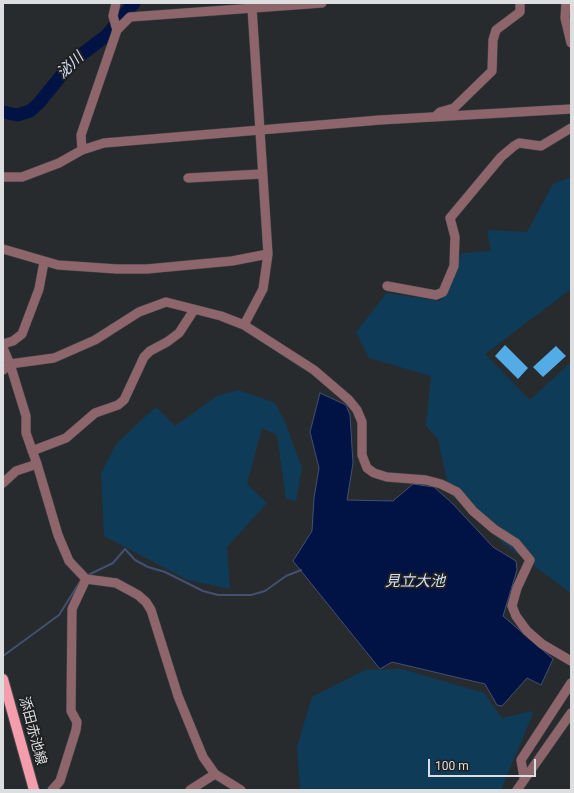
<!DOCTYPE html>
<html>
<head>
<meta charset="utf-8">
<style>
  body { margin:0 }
  #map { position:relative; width:574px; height:793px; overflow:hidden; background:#282b2d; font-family:Roboto,sans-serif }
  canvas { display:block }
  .frame { position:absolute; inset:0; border:4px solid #dcdedf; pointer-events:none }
  .scale { position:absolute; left:428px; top:759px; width:108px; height:18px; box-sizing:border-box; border:2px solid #dcdedf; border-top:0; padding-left:5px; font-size:12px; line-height:14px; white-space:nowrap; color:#dcdedf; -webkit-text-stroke:3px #1f2123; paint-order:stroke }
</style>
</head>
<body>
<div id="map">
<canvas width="574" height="793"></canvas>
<div class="frame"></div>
<div class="scale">100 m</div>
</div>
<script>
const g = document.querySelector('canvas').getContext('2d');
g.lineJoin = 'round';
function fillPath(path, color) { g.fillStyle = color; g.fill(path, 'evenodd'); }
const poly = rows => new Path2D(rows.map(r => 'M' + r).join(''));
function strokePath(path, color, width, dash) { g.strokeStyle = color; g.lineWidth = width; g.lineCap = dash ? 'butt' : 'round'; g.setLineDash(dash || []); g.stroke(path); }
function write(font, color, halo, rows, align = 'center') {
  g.font = font + ' Roboto,"Noto Sans JP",sans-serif'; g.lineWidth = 4; g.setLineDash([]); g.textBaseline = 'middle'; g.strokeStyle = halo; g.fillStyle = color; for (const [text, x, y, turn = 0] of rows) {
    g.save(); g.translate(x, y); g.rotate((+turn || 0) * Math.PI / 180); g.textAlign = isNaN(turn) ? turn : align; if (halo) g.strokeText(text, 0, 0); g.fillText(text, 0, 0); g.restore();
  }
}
fillPath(poly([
  [571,177,571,289,485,354,530,400,571,362,571,593,504,544,450,494,438,439,426,426,431,376,369,358,356,332,387,293,440,301,462,253,491,251,487,230,527,232,553,184],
  [238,390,275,403,285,422,302,468,296,501,286,499,277,435,262,428,247,484,267,503,227,547,230,589,188,580,104,536,101,473,117,443,156,407,175,426,217,396],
  [402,669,484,693,502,718,534,711,501,790,300,790,297,747,312,697,365,670]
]), '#0e3c58');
const water = poly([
  [320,393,346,405,350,415,353,463,347,500,393,501,413,484,434,487,453,504,493,547,516,561,517,570,503,616,553,659,541,685,527,678,502,706,497,705,485,684,392,662,380,669,293,561,312,531,314,498,319,468,310,432,320,393]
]);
fillPath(water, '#001344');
strokePath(water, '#425072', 1);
strokePath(poly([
  [86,576,113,563,125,549,135,560,148,567,165,572,203,591,218,595,251,595,265,591,286,576,301,570],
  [3,656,59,615,81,580]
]), '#425072', 2);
strokePath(poly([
  [3,112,17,115,30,111,39,103,73,61,106,36,134,3]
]), '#001344', 13);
fillPath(poly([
  [505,345,528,368,518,379,495,356],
  [556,346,566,356,543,377,533,367]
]), '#54ace7');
const minor = poly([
  [116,3,113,16,117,30],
  [566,3,565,18,571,43],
  [435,117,440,112,454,108,492,71,493,40,496,30,520,12,520,3],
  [82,150,81,135,117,30,130,17,322,3],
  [3,177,22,177,59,163,82,150,104,143,380,120,571,109],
  [188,178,261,174],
  [3,249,58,265,117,269,147,269,232,261,268,254],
  [387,286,436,295,443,292,454,266,455,237,450,218,501,157,514,146,519,143,541,146,571,128],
  [244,325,263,289,268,254,252,8],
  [3,344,13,341,22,334,39,289,44,262],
  [3,348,10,364,26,416,26,433,37,464,58,535,69,561,86,579,116,583,138,595,146,602,151,610,178,696,203,757,215,774,241,790],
  [3,370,10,364,54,358,95,340,139,312,166,302,221,316,244,325,314,370,349,400,357,410,362,422,362,455,367,468,374,473,387,477,426,480,441,484,457,492,473,511,494,529,516,543,530,560,517,588,512,606,516,616,527,631,542,644,571,661],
  [32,451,66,438,95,413,118,405,124,400,144,357,150,351,167,342,179,333,194,310],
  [3,483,16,471,37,464],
  [524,778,521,760,571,683],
  [52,790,60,781,76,730,77,722,71,711,72,609,86,579],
  [190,790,215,774],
  [517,790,571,713]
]);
const major = poly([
  [3,679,34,790]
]);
strokePath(minor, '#454849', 10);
strokePath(major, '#454849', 12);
strokePath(minor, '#8f656c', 9);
strokePath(major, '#f49ead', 10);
write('14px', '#dcdedf', '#1f2123', [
  ["添田赤池線",32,731,75]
]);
write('italic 15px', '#d4e0f4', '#1f2123', [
  ["泌川",71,66,-44],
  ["見立大池",415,582]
]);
</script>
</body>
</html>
